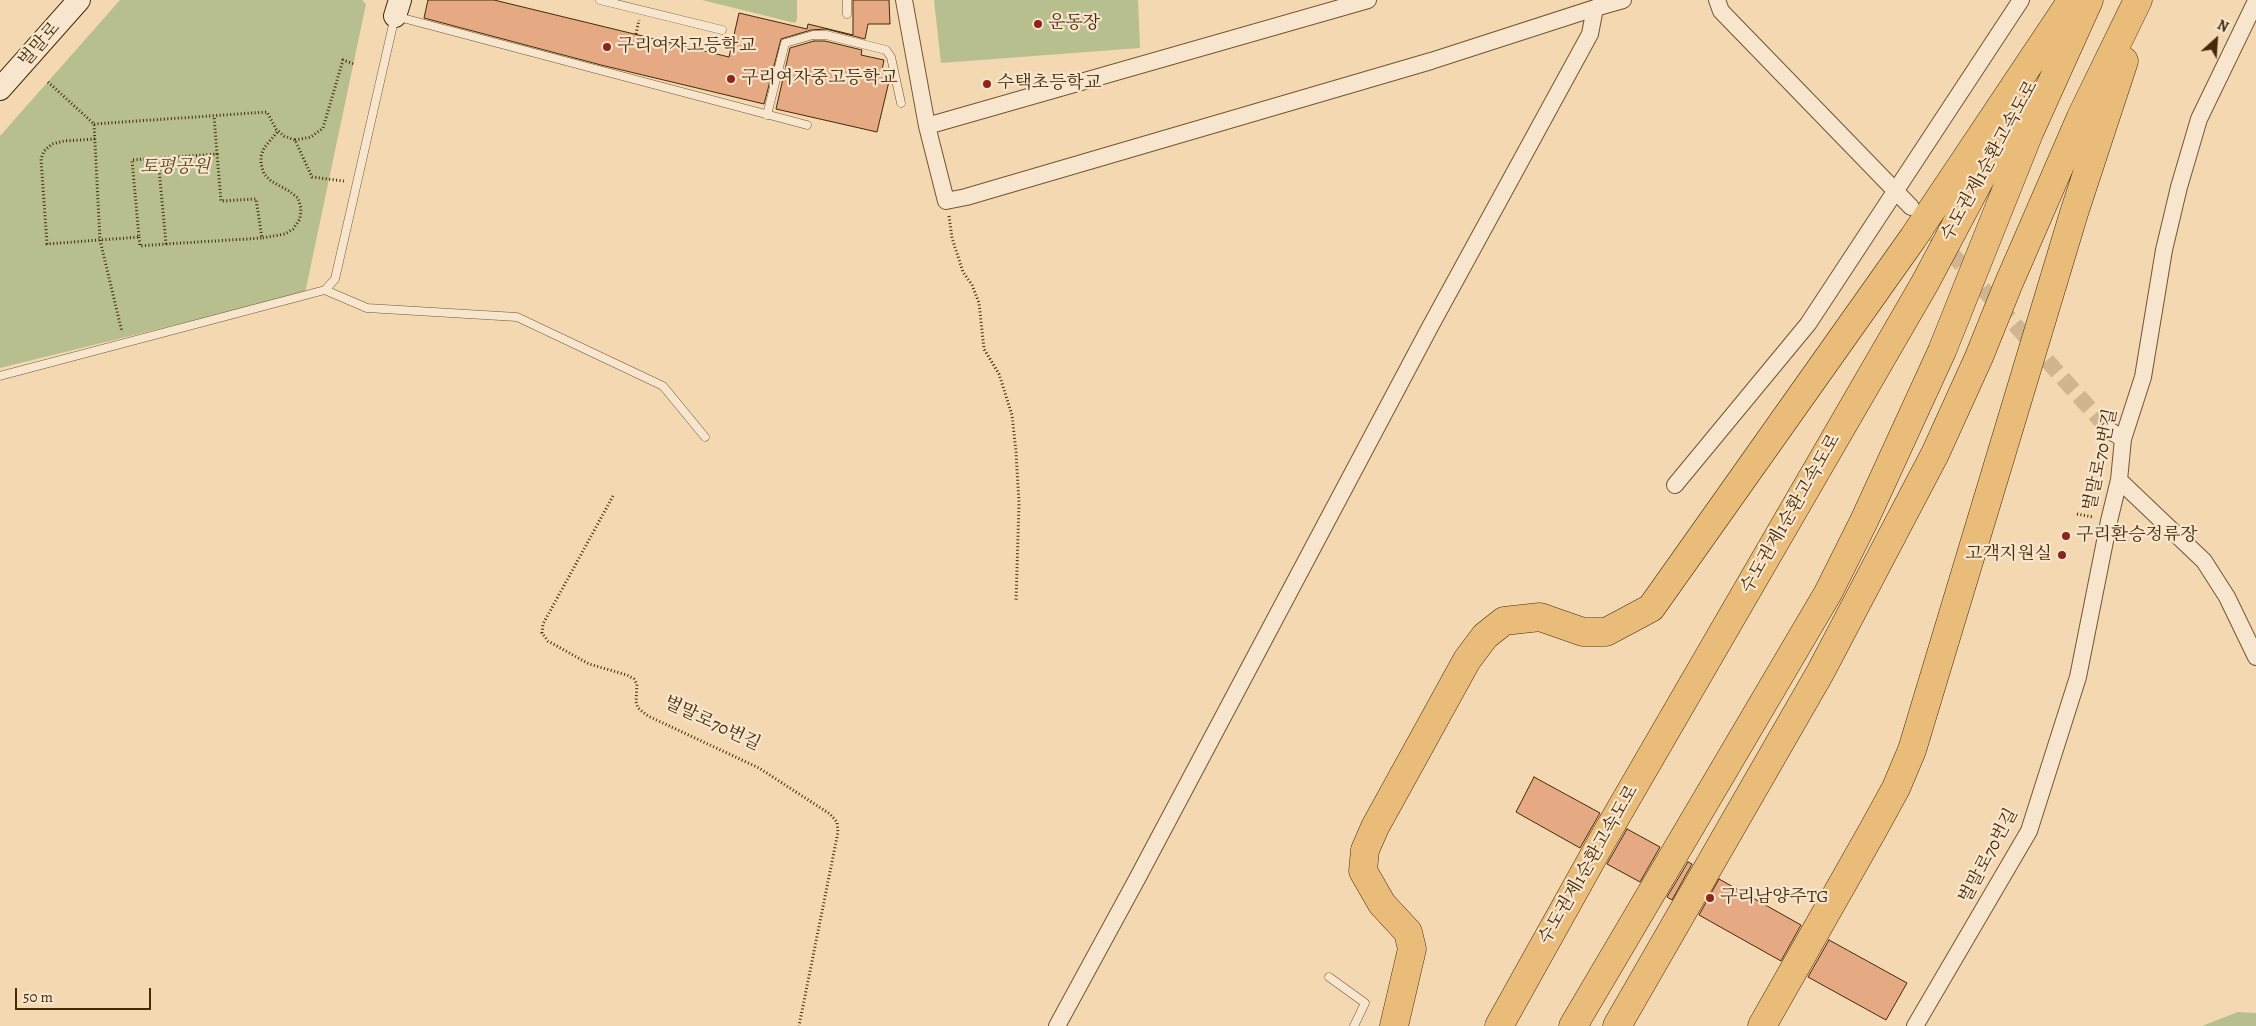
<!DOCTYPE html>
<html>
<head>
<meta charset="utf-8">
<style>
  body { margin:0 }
  #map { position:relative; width:2256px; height:1026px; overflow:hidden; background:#f3d8b2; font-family:Alegreya,serif }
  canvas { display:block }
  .north { position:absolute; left:2191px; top:15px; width:50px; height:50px; -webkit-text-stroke:4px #f7e6cd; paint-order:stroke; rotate:26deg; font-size:14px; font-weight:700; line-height:20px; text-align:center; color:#442a08 }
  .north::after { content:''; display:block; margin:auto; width:18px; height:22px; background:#442a08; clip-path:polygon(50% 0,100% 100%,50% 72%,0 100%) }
  .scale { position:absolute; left:15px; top:988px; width:136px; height:22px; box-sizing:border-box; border:2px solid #442a08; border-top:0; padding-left:6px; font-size:15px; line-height:18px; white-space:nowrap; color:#442a08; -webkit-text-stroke:4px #f7e6cd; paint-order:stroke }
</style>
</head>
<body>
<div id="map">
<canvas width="2256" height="1026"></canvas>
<div class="north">N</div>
<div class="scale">50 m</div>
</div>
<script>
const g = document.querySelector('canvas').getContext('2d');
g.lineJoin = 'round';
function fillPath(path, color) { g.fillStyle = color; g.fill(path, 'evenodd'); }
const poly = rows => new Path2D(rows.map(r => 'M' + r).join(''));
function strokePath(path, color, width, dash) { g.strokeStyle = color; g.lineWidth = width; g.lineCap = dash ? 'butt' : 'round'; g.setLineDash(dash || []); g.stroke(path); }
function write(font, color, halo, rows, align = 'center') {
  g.font = font + ' Alegreya,"Noto Serif KR",serif'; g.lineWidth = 4.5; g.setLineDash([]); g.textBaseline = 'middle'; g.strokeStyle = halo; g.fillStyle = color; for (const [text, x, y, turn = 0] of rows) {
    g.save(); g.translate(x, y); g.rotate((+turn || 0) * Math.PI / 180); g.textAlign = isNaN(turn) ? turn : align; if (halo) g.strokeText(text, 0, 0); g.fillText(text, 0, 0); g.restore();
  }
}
fillPath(poly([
  [120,0,362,0,366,4,305,293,0,368,0,136],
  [702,0,797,0,797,20,795,23],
  [934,0,1138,0,1140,48,941,63],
  [2238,1012,2256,1013,2256,1026,2202,1026]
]), '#b8bf8e');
const building = poly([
  [428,0,494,0,729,57,739,13,807,29,808,24,853,35,853,0,889,0,890,24,868,24,865,39,826,29,811,30,781,39,764,104,601,65,424,18,428,0],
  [814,41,825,41,862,50,861,55,884,60,882,70,888,72,890,77,877,132,776,109,790,48,814,41],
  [1534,777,1600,813,1580,848,1516,812,1534,777],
  [1627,829,1660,847,1640,882,1607,864,1627,829],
  [1688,862,1692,864,1672,900,1667,897,1688,862],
  [1719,879,1801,925,1781,961,1699,915,1719,879],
  [1829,940,1907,983,1886,1020,1808,977,1829,940]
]);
fillPath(building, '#e5aa83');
strokePath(building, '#442a08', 1);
strokePath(poly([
  [1919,217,2109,430]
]), '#d0b590', 16, [16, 8]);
const lane = poly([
  [600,0,722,30],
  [847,0,847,14],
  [767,115,785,43,813,35,826,35,886,50,891,57,901,103],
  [325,290,367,308,517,317,663,386,705,437],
  [0,376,325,290,335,279,395,16,807,125],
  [1329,977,1365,1003,1354,1026]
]);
const street = poly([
  [904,0,927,126,1368,0],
  [1717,0,1721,11,1911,207],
  [1595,8,1623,0],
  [927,126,946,201,966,197,1431,61,1595,8,1590,34,1430,327,1137,879,1057,1026],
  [2109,430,2123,439],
  [2119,480,2204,561,2227,597,2256,657],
  [1675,485,1808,324,2021,0],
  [1915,1026,2029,831,2078,677,2109,521,2119,480,2123,439,2143,377,2164,250,2179,187,2199,119,2256,1]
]);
const secondary = poly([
  [395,16,400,0],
  [0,89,79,0]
]);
const highway = poly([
  [1394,1026,1412,949,1408,932,1382,904,1363,871,1365,850,1375,827,1467,660,1485,636,1504,621,1540,617,1583,632,1606,632,1651,608,1913,238,2072,0],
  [1499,1026,1602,841,1925,283,2011,121],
  [1573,1026,1828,593,1864,521,1942,351,2029,133,2089,0],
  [1617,1026,1820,673,1935,454,1979,357,2008,285,2081,117,2138,0],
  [1762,1026,1873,830,1896,788,1912,750,2074,213,2124,61]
]);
strokePath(lane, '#705632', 9);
strokePath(street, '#705632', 18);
strokePath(secondary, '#442a08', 24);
strokePath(highway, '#442a08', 29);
strokePath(poly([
  [636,34,639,20],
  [48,82,94,124,100,240,122,332],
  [94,124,267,112,276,129,284,136,295,140,312,177,344,181],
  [95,139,64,141,52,144,44,151,41,159,47,244,139,237,132,160,217,154,214,116],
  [295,140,311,137,323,128,343,60,354,64],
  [217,154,221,201,256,199,262,238,285,234,293,229,300,219,301,208,298,198,289,191,271,181,264,174,261,164,261,156,264,148,278,131],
  [949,216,952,238,963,272,972,285,979,303,984,349,999,374,1012,415,1016,452,1019,503,1016,602],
  [139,237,140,246,166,244,158,158],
  [166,244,262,238],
  [613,496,543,624,542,633,548,641,589,664,627,675,634,679,637,684,636,702,638,708,648,716,759,768,830,814,837,822,838,832,799,1026],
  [2077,514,2093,517]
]), '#442a08', 3, [1, 2.5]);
strokePath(lane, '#f7e6cd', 8);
strokePath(street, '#f7e6cd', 16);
strokePath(secondary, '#f7e6cd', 22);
strokePath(highway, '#eabc79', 28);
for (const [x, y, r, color] of [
  [1038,24,5,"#8f2418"],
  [607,47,5,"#8f2418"],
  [731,79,5,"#8f2418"],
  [987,84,5,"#8f2418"],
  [2066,536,5,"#8f2418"],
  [2062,555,5,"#8f2418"],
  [1710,898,5,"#8f2418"]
]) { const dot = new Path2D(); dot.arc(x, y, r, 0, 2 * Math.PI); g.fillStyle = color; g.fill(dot); strokePath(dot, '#f7e6cd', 2); }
write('18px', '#442a08', '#f7e6cd', [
  ["운동장",1048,24],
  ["구리여자고등학교",617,47],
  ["구리여자중고등학교",741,79],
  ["수택초등학교",997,84],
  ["구리환승정류장",2076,536],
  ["고객지원실",2052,555,"right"],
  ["구리남양주TG",1720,898]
], 'left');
write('18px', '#442a08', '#f7e6cd', [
  ["벌말로",40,45,-49],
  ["수도권제1순환고속도로",1990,161,-61],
  ["벌말로70번길",2101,460,-78],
  ["수도권제1순환고속도로",1791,514,-60],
  ["벌말로70번길",712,724,25],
  ["벌말로70번길",1989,856,-62],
  ["수도권제1순환고속도로",1589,865,-60]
]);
write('italic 18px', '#5b4823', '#f7e6cd', [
  ["토평공원",175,168]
]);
</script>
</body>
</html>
